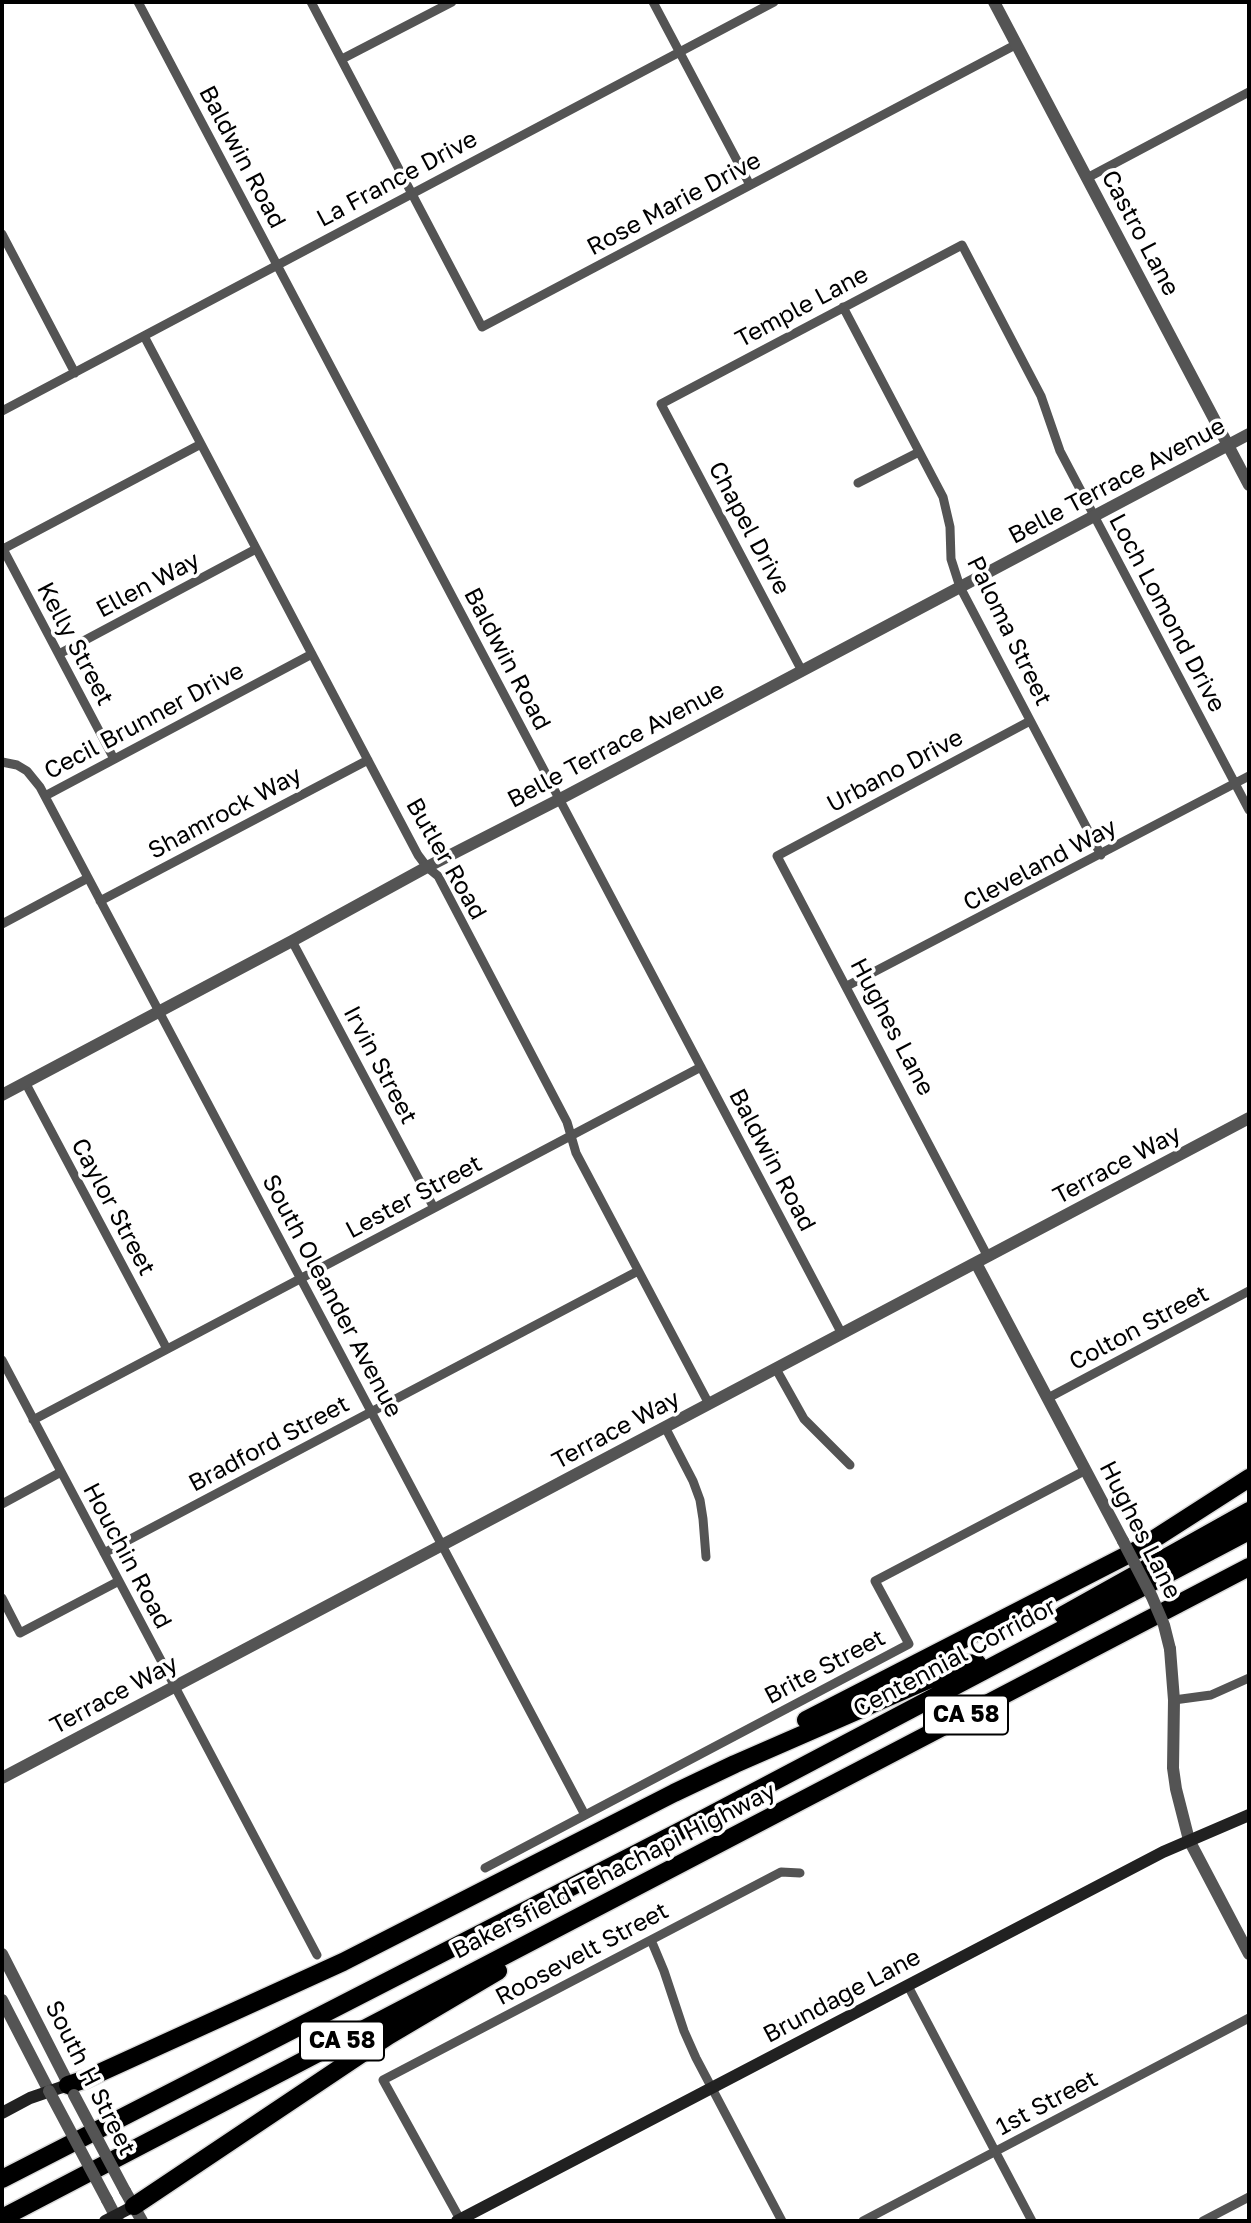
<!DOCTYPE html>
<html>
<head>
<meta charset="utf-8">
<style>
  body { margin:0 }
  #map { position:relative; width:1251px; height:2223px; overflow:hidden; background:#fff; font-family:"Golos Text",sans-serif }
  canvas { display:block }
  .frame { position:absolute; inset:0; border:4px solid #000; pointer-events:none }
</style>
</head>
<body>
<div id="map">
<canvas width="1251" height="2223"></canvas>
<div class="frame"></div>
</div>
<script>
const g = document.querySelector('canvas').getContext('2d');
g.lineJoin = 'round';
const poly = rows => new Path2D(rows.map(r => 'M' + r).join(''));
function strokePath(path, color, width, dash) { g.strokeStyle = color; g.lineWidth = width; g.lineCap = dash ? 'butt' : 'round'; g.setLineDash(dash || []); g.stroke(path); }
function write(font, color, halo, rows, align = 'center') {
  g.font = font + ' "Golos Text",sans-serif'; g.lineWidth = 7; g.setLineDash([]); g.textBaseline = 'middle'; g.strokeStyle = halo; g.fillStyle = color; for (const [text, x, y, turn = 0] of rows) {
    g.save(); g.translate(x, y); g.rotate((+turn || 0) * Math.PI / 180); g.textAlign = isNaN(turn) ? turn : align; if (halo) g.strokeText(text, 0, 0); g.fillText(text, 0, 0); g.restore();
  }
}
const motorway = poly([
  [1063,1615,1249,1511],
  [806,1720,1137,1550,1249,1478],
  [68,2085,86,2079,343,1962,674,1793,735,1764,946,1672,966,1664,977,1663],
  [2,2179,684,1829,1249,1531],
  [134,2206,388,2036,498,1971],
  [2,2218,1249,1567]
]);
strokePath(motorway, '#dbdbdb', 21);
strokePath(poly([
  [138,2,842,1334],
  [311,2,482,327,1017,44],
  [653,2,750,185],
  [342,59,452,2],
  [1087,178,1249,92],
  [2,234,75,373],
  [843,307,943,497,950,527,951,559,960,587,1101,855],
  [144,336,418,855,427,867,438,876,567,1122,576,1153,709,1404],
  [2,411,774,2],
  [858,483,919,452],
  [2,547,114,759],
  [3,549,201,444],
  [59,654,256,549],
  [802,671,661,404,962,245,1041,396,1060,451,1249,810],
  [2,762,17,765,27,771,40,787,585,1815],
  [45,796,312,654],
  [100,901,368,760],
  [2,924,88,878],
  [292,941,434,1208],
  [847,986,1249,776],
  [25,1082,167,1349],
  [988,1257,777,856,1030,721],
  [2,1360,317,1955],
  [776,1369,804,1419,850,1465],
  [1048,1398,1249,1291],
  [33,1420,701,1067],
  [665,1427,693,1481,700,1500,703,1519,706,1557],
  [2,1504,61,1472],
  [104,1553,638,1271],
  [2,1598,20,1633,119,1581],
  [1174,1700,1211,1695,1249,1678],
  [485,1868,909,1644,875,1581,1086,1470],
  [651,1940,664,1971,684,2031,696,2058,782,2221],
  [908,1986,1032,2221],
  [461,2221,383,2080,781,1872,800,1873],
  [863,2221,1249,2018],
  [1203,2221,1249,2197]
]), '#545454', 9);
strokePath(poly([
  [994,2,1249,485],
  [2,1095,292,941,427,867,560,799,1249,434],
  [976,1263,1123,1541],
  [1170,1649,1174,1700,1173,1768,1176,1789,1189,1840,1249,1954],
  [2,1778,1249,1118],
  [2,1954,72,2091],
  [2,2000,49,2091],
  [125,2191,142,2221],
  [107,2200,118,2221]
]), '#545454', 12);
strokePath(poly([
  [2,2113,30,2098,68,2085],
  [105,2221,134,2206],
  [457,2221,1163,1852,1249,1815]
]), '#212121', 12);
strokePath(motorway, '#000', 18);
strokePath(poly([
  [1123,1541,1152,1597,1164,1625,1170,1649],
  [49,2091,107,2200],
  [74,2095,125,2191]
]), '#545454', 12);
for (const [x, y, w] of [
  [966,1715,84],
  [342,2041,84]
]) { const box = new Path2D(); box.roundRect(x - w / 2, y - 19.5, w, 39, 5); g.fillStyle = '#fff'; g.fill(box); strokePath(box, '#000', 2); }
write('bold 23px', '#000', null, [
  ["CA 58",966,1715],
  ["CA 58",342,2041]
]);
write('24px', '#000', '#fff', [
  ["Baldwin Road",242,157,62],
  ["La France Drive",397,179,-28],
  ["Rose Marie Drive",674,204,-28],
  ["Castro Lane",1140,233,62],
  ["Temple Lane",802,307,-28],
  ["Belle Terrace Avenue",1117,481,-28],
  ["Chapel Drive",749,528,62],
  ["Ellen Way",148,585,-28],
  ["Loch Lomond Drive",1167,613,62],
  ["Paloma Street",1009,631,64],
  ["Kelly Street",75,644,62],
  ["Baldwin Road",507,659,62],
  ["Cecil Brunner Drive",144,721,-28],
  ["Belle Terrace Avenue",616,745,-28],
  ["Urbano Drive",895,771,-28],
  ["Shamrock Way",225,813,-28],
  ["Butler Road",446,859,60],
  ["Cleveland Way",1040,865,-28],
  ["Hughes Lane",892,1027,62],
  ["Irvin Street",380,1065,62],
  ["Baldwin Road",772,1160,62],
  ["Terrace Way",1117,1165,-28],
  ["Lester Street",414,1197,-28],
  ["Caylor Street",113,1207,62],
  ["South Oleander Avenue",332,1296,62],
  ["Colton Street",1139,1328,-28],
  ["Terrace Way",616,1430,-28],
  ["Bradford Street",269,1444,-28],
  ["Hughes Lane",1140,1530,63],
  ["Houchin Road",127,1556,62],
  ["Centennial Corridor",955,1658,-28],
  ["Brite Street",825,1667,-28],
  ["Terrace Way",114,1695,-28],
  ["Bakersfield Tehachapi Highway",614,1871,-27],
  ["Roosevelt Street",582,1954,-28],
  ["Brundage Lane",842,1996,-28],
  ["South H Street",90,2078,63],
  ["1st Street",1047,2103,-28]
]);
</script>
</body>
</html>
